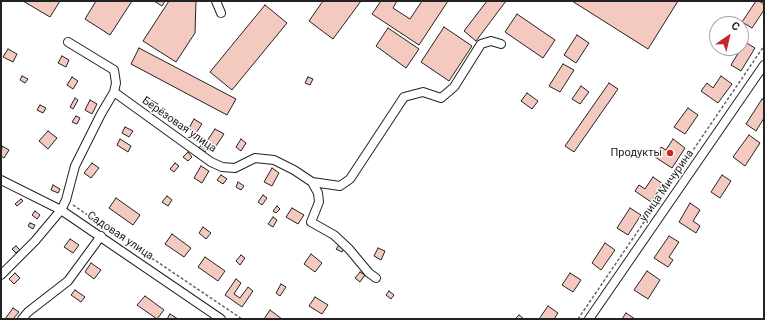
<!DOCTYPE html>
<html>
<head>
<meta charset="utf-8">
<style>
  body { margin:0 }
  #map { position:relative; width:765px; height:320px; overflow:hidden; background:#fff; font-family:Roboto,sans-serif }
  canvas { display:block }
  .frame { position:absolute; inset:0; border:2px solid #222; pointer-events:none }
  .north { position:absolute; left:709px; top:16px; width:40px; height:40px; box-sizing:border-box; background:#fff; border:1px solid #a7a7a7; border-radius:50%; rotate:34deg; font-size:11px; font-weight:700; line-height:16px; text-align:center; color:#222 }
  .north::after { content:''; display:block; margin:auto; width:14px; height:18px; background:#c62828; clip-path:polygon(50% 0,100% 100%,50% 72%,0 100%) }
</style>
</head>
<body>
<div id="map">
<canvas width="765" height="320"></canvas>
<div class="frame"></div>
<div class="north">С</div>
</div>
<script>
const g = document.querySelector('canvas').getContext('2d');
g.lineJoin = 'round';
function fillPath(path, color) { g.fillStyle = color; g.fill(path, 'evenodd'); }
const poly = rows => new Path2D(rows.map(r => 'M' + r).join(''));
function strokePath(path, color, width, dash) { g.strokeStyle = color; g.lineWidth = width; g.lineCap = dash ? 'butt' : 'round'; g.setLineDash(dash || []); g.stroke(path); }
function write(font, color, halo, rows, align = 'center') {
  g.font = font + ' Roboto,sans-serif'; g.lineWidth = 3; g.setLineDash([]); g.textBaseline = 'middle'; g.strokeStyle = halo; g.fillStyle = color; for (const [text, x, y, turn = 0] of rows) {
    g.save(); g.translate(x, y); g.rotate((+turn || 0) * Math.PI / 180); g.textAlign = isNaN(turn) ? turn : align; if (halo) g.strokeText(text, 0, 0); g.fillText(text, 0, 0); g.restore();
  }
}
const building = poly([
  [23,1,60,1,50,17,23,1],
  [96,1,132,1,110,35,85,19,96,1],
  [154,1,165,1,162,6,154,1],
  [169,1,196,1,195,33,176,62,143,41,169,1],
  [323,1,361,1,333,39,309,21,323,1],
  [381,1,397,1,393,8,410,19,422,1,448,1,419,45,372,14,381,1],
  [487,1,506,1,476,41,464,31,487,1],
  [572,1,678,1,648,49,572,1],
  [756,1,759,1,764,4,764,10,752,28,742,22,756,1],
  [265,5,287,23,232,90,210,72,265,5],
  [517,14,555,40,543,58,505,32,517,14],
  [444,27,472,46,449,81,421,62,444,27],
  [388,28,419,49,406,68,376,46,388,28],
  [577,35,589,43,576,63,564,55,577,35],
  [745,42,755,48,741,71,731,65,745,42],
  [139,48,236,99,227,115,131,64,139,48],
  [8,49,17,54,13,62,3,57,8,49],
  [62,56,69,60,66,67,58,63,62,56],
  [563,64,574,70,560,92,549,86,563,64],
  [22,76,28,79,25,83,20,80,22,76],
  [721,76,732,84,718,103,701,91,707,83,713,88,721,76],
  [72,77,78,81,73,89,67,85,72,77],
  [308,77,313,79,310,85,305,83,308,77],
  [609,83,618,89,574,152,565,146,609,83],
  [581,86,589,92,580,104,572,99,581,86],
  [527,93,538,101,532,109,521,101,527,93],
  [75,98,78,100,73,109,70,107,75,98],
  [762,99,764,100,764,118,756,131,746,124,762,99],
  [90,100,97,104,92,114,85,110,90,100],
  [151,100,158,104,156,107,149,103,151,100],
  [40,105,46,108,43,113,37,110,40,105],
  [688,108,698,115,685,134,674,127,688,108],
  [76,116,80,118,77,124,72,122,76,116],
  [194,119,202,124,196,133,189,128,194,119],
  [125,127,133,131,129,137,122,133,125,127],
  [215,129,224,134,216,146,207,141,215,129],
  [48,131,57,138,48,149,39,141,48,131],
  [749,135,760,143,745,166,733,157,749,135],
  [120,139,131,146,128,152,117,145,120,139],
  [241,139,246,143,241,151,236,147,241,139],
  [673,139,685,148,672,168,655,157,661,147,666,150,673,139],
  [201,145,207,149,205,152,199,148,201,145],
  [2,146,9,150,4,158,1,156,2,146],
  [188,152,192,157,188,161,183,157,188,152],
  [92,163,99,168,91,178,84,173,92,163],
  [175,163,179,166,174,172,170,169,175,163],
  [201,166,209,171,202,183,194,178,201,166],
  [272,168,279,173,272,186,264,182,272,168],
  [221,175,227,179,223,184,217,180,221,175],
  [722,175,731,181,720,198,711,192,722,175],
  [653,177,663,184,651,202,635,191,639,185,645,189,653,177],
  [238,182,244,186,241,190,236,187,238,182],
  [53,185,60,189,58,193,51,190,53,185],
  [263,195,267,198,262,205,258,202,263,195],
  [167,196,172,200,168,206,162,202,167,196],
  [116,198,140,215,133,225,109,208,116,198],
  [21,199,23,201,17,206,15,204,21,199],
  [690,203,700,210,693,221,700,226,696,233,679,222,690,203],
  [277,206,280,209,276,213,273,211,277,206],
  [292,208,304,215,298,224,286,217,292,208],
  [630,208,641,215,628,235,617,228,630,208],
  [35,211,40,215,37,219,32,215,35,211],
  [273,217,277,220,273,227,268,224,273,217],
  [30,223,35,225,33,229,28,226,30,223],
  [203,227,211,233,206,239,199,233,203,227],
  [172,234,191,248,184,257,165,244,172,234],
  [669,236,679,242,669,257,673,260,668,267,654,258,669,236],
  [70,239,79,245,73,253,64,247,70,239],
  [605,243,615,250,601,270,592,263,605,243],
  [339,245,344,249,342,252,336,249,339,245],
  [16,246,20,250,16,253,12,249,16,246],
  [378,248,385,251,381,260,374,256,378,248],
  [311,254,322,263,315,272,304,264,311,254],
  [241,255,245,258,240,265,236,261,241,255],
  [205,257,225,271,218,281,198,267,205,257],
  [91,263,101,270,94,279,85,272,91,263],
  [647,271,660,280,648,299,634,290,647,271],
  [360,272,365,275,360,282,355,278,360,272],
  [15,273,20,278,14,284,9,279,15,273],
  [570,273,581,280,573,292,562,285,570,273],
  [236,279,241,283,234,294,240,298,248,287,253,291,242,307,225,295,236,279],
  [281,284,286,287,280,296,276,293,281,284],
  [75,290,85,297,81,302,71,295,75,290],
  [389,291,394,295,391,299,386,295,389,291],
  [145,296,164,310,157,319,137,305,145,296],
  [315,297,328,305,322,314,309,306,315,297],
  [548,306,558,313,554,319,539,319,548,306],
  [13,308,19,312,13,319,5,319,13,308],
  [270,310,282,319,264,319,270,310],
  [626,313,635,319,622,319,626,313],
  [170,314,178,319,167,319,170,314],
  [519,315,524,319,515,319,519,315]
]);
fillPath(building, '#f3c9c0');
strokePath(building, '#222', 1);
const minor = poly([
  [216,1,221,13],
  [114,92,211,162,222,167,235,168,255,158,274,160,294,170,312,182,318,193,319,202,311,222,334,235,349,249,369,273,376,278],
  [1,180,61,210,221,319],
  [312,182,340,186,350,179,404,97,423,92,441,98,454,87,481,44,491,41,501,44],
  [1,275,35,241,61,210,66,200,75,166,101,114,114,92,116,83,114,70,68,42],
  [22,319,28,312,68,281,101,236],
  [589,319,764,65]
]);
strokePath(minor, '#222', 10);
strokePath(poly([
  [73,205,242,319],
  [578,319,764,46]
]), '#646464', 1.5, [3, 2]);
strokePath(minor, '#fff', 8);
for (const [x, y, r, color] of [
  [670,153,4,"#c62828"]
]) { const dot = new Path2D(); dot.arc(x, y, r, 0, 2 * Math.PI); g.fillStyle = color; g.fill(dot); strokePath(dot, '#fff', 1.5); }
write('11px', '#222', '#fff', [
  ["Берёзовая улица",179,125,35],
  ["улица Мичурина",667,186,-55],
  ["Садовая улица",120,236,34]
]);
write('11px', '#222', '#fff', [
  ["Продукты",662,153]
], 'right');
</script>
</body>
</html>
